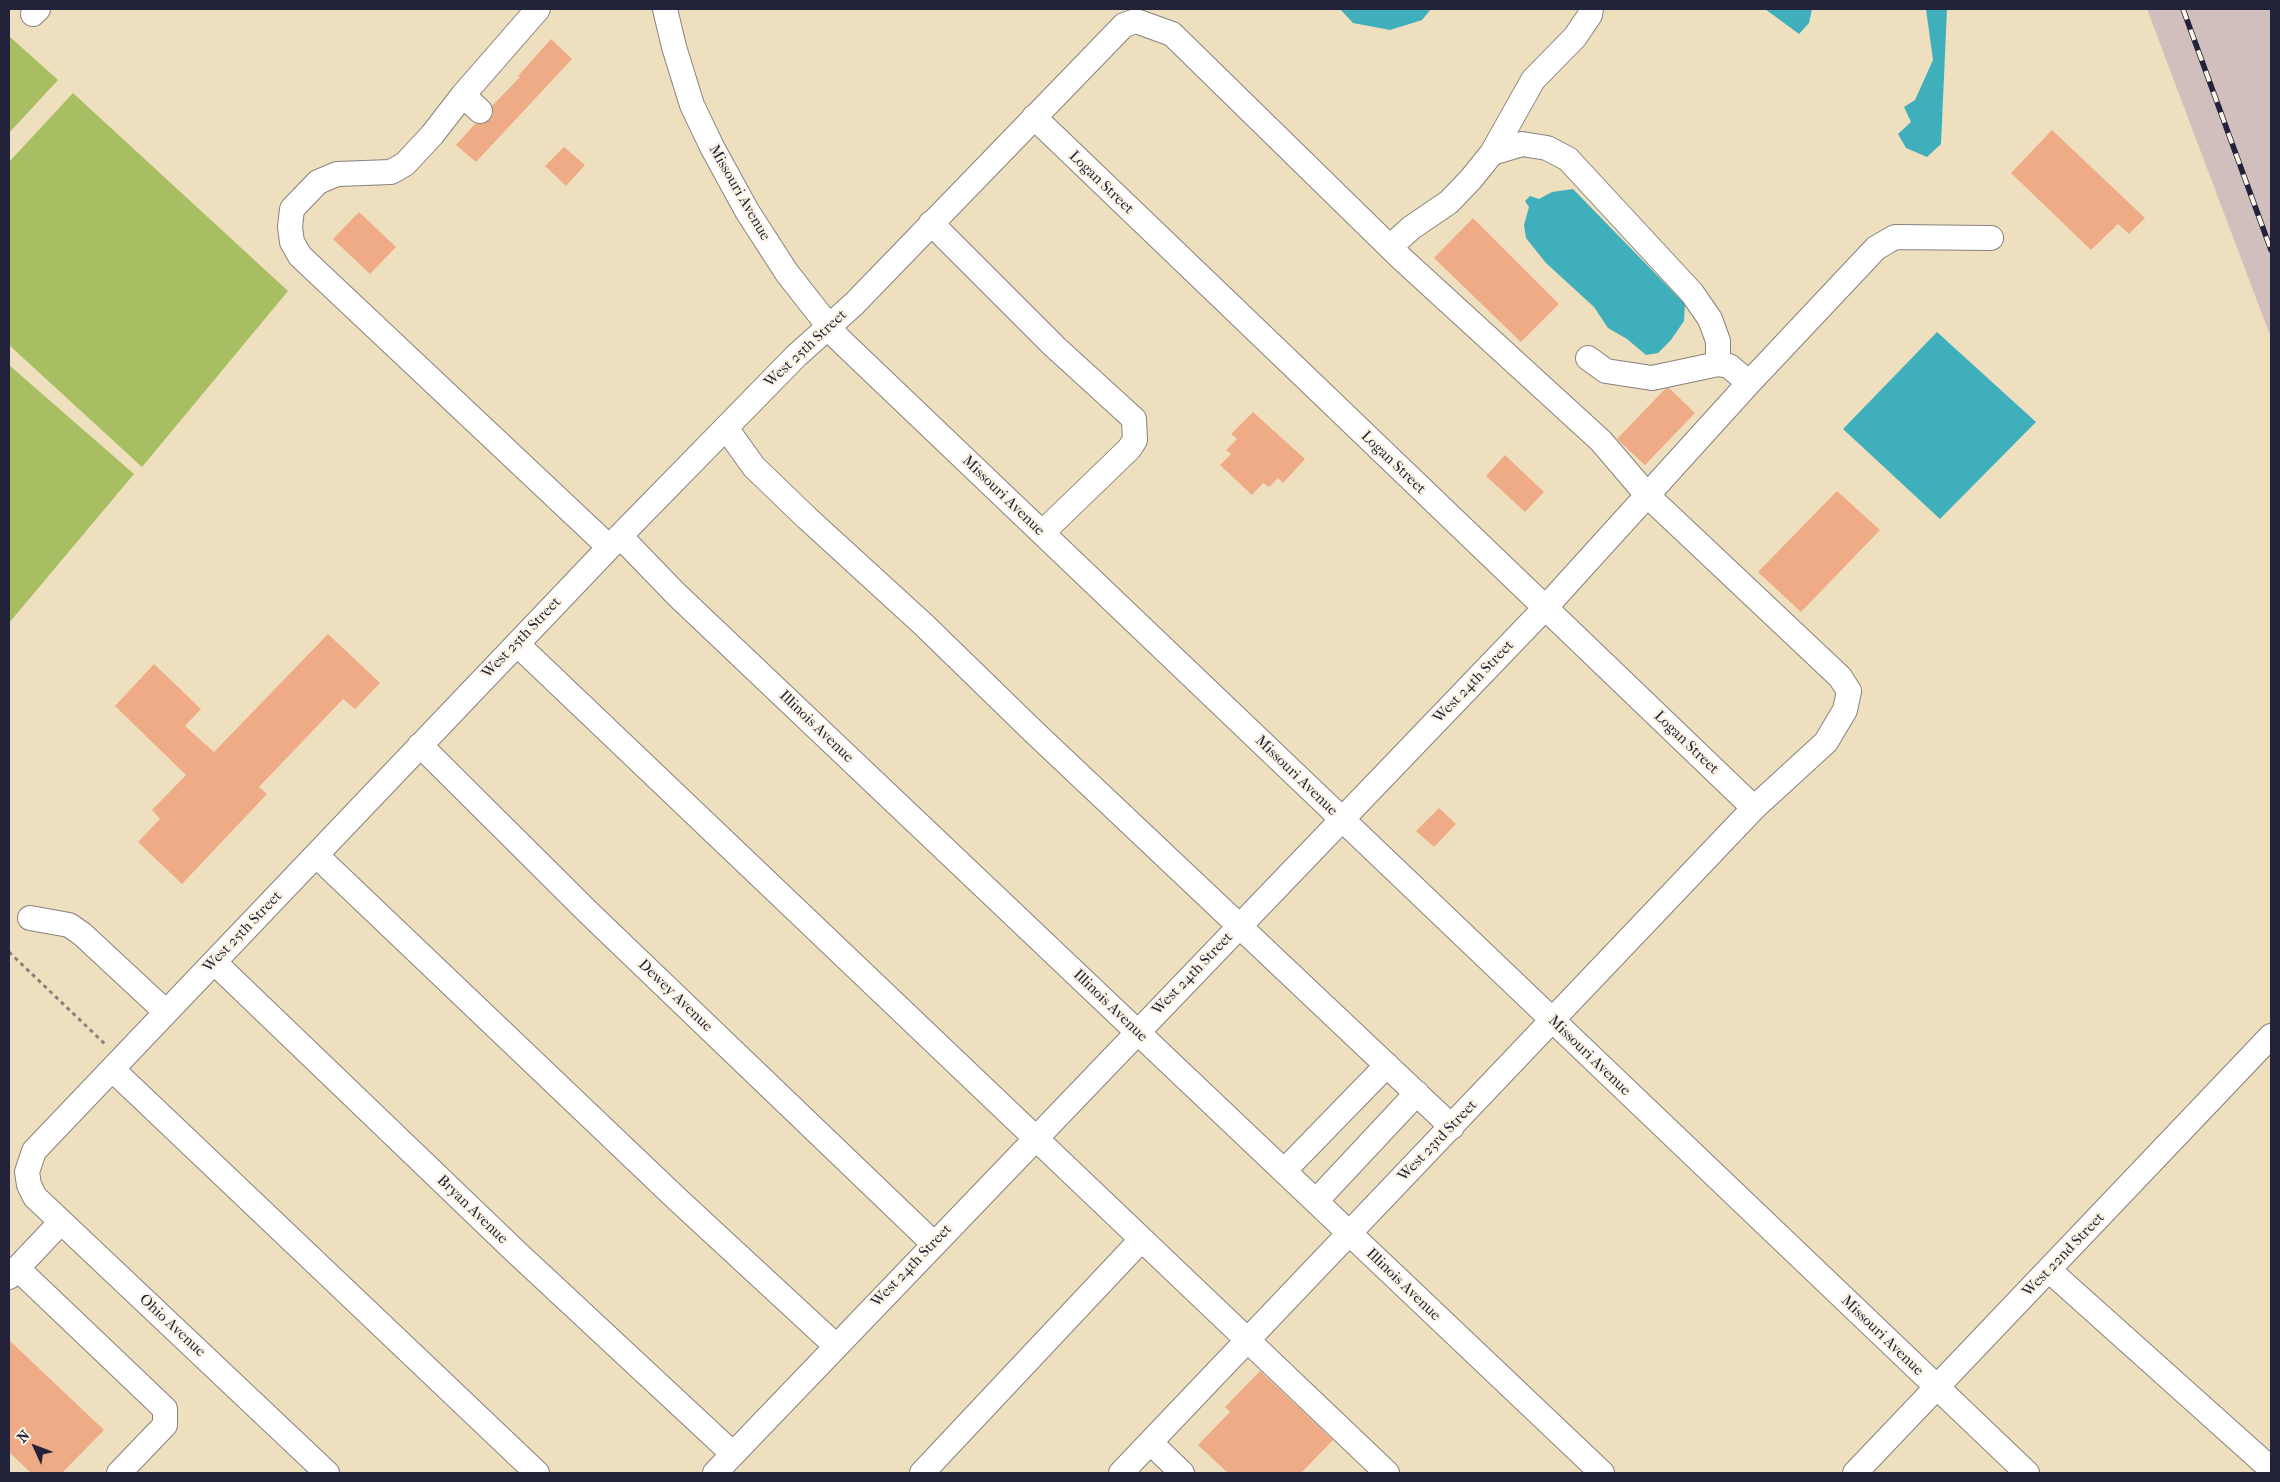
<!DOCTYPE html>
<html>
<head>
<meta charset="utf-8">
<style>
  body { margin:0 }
  #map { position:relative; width:2280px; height:1482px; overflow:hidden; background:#eee0bf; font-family:"IM FELL French Canon",serif }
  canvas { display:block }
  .frame { position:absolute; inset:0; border:10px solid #22223b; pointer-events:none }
  .north { position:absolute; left:10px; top:1422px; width:50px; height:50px; -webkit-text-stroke:4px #fcf5e5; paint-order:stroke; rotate:313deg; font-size:14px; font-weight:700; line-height:20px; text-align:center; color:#22223b }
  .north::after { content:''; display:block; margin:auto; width:18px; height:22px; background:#22223b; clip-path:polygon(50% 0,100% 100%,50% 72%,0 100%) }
</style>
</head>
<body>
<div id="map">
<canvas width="2280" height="1482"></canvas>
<div class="frame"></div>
<div class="north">N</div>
</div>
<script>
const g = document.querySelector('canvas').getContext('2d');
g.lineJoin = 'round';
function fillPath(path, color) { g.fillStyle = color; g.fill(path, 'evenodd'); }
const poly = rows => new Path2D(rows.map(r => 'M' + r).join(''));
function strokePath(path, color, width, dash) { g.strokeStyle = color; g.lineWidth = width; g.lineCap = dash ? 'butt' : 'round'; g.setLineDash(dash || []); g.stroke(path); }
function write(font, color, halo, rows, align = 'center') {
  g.font = font + ' "IM FELL French Canon",serif'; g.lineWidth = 4.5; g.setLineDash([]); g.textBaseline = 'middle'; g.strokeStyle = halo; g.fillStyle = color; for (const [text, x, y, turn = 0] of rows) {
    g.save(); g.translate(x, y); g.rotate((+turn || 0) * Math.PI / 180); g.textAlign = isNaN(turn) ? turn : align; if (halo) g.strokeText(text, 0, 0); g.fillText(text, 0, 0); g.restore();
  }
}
fillPath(poly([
  [2147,9,2271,9,2271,339,2271,338]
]), '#d1bfbe');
fillPath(poly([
  [9,36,58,80,9,133],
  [73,93,288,291,142,467,9,345,9,162],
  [9,365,134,474,9,623]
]), '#a8be62');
fillPath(poly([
  [1340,9,1431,9,1422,20,1390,30,1353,23],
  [1765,9,1812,9,1809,23,1799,34],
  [1926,9,1947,9,1941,144,1927,157,1906,148,1898,134,1911,122,1904,107,1915,100,1933,60],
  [1573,189,1685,304,1684,321,1671,340,1658,353,1646,355,1627,339,1608,328,1594,307,1546,263,1526,238,1524,225,1529,207,1525,201,1530,196,1539,199,1552,192],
  [1937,332,2036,422,1940,519,1843,429]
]), '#40afbc');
fillPath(poly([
  [551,39,572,59,476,162,456,145,475,124,483,124,490,120,493,114,492,106,520,77,518,76],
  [2052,130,2145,218,2129,234,2118,224,2091,250,2011,173],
  [564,147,585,165,566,186,545,166],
  [359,212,396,247,370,274,333,239],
  [1473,218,1559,304,1521,342,1434,258],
  [1669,388,1695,413,1645,465,1617,439,1665,389],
  [1253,412,1305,459,1283,483,1278,478,1269,487,1263,483,1252,495,1220,465,1231,454,1226,450,1237,439,1231,434],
  [1505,455,1544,492,1525,512,1486,476],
  [1837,491,1880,530,1801,612,1758,572],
  [328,634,380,683,355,709,343,699,259,787,267,794,182,884,138,842,160,819,152,810,186,775,115,706,154,664,201,709,185,726,214,752],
  [1439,808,1456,824,1434,847,1416,831],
  [9,1340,104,1430,62,1473,31,1473,9,1452],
  [1260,1371,1333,1440,1301,1473,1228,1473,1198,1445,1230,1412,1225,1407]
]), '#efab85');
const minor = poly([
  [538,9,463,95,432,135,405,164,391,172,337,174,318,182,292,209,290,227,292,242,300,256,609,547],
  [665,9,674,47,692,105,712,147,747,211,787,273,838,338,2027,1473],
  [33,14,38,9],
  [463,95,480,111],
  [1034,117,1754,808],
  [1492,153,1522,144,1547,148,1568,159,1692,293,1710,319,1718,341,1718,364],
  [931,223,1055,347,1134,419,1135,440,1129,449,1042,533],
  [1390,247,1411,228,1449,202,1471,179,1492,153,1533,80,1575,37,1590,15,1591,9],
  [1588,358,1606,371,1652,378,1718,364,1729,366,1749,383],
  [726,428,754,467,807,518,924,625,1034,732,1452,1127],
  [620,536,676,594,1602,1473],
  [517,644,1387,1473],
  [420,745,591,915,934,1244],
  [316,855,677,1199,836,1346],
  [30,918,69,925,82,934,166,1012],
  [214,962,515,1251,733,1454],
  [112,1069,537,1473],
  [1284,1171,1387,1065],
  [1316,1201,1417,1093],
  [17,1268,165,1409,165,1425,119,1473],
  [2050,1271,2271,1469],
  [9,1277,61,1222],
  [1151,1443,1182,1473],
  [327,1473,35,1197,29,1185,27,1172,34,1151,620,536,796,356,854,304,1124,25,1136,21,1172,34,1402,259,1601,441,1648,496,1840,677,1849,691,1845,710,1826,742,1754,808,1121,1473],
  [715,1473,1545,608,1749,383,1876,248,1895,237,1991,238],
  [922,1473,1141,1240],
  [1855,1473,2271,1036]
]);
strokePath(minor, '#88817d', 26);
strokePath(poly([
  [9,952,106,1045]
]), '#88817d', 3, [4, 4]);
strokePath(minor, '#fff', 24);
const rail = poly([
  [2183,9,2271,250]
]);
strokePath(rail, '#22223b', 5.5);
strokePath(rail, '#fcf5e5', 4, [11]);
write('15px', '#22223b', '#fcf5e5', [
  ["Logan Street",1101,183,44],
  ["Missouri Avenue",739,193,60],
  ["West 25th Street",806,349,-43],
  ["Logan Street",1393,463,44],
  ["Missouri Avenue",1003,496,44],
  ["West 25th Street",522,638,-46],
  ["West 24th Street",1474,682,-46],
  ["Illinois Avenue",816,727,44],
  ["Logan Street",1686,743,44],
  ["Missouri Avenue",1296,776,44],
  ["West 25th Street",243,932,-46],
  ["West 24th Street",1193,974,-46],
  ["Dewey Avenue",675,996,44],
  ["Illinois Avenue",1110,1006,44],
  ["Missouri Avenue",1589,1056,44],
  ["West 23rd Street",1438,1141,-46],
  ["Bryan Avenue",472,1210,44],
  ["West 22nd Street",2064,1255,-46],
  ["West 24th Street",912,1266,-46],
  ["Illinois Avenue",1403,1285,44],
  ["Ohio Avenue",172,1326,43],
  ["Missouri Avenue",1882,1336,44]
]);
</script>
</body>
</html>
